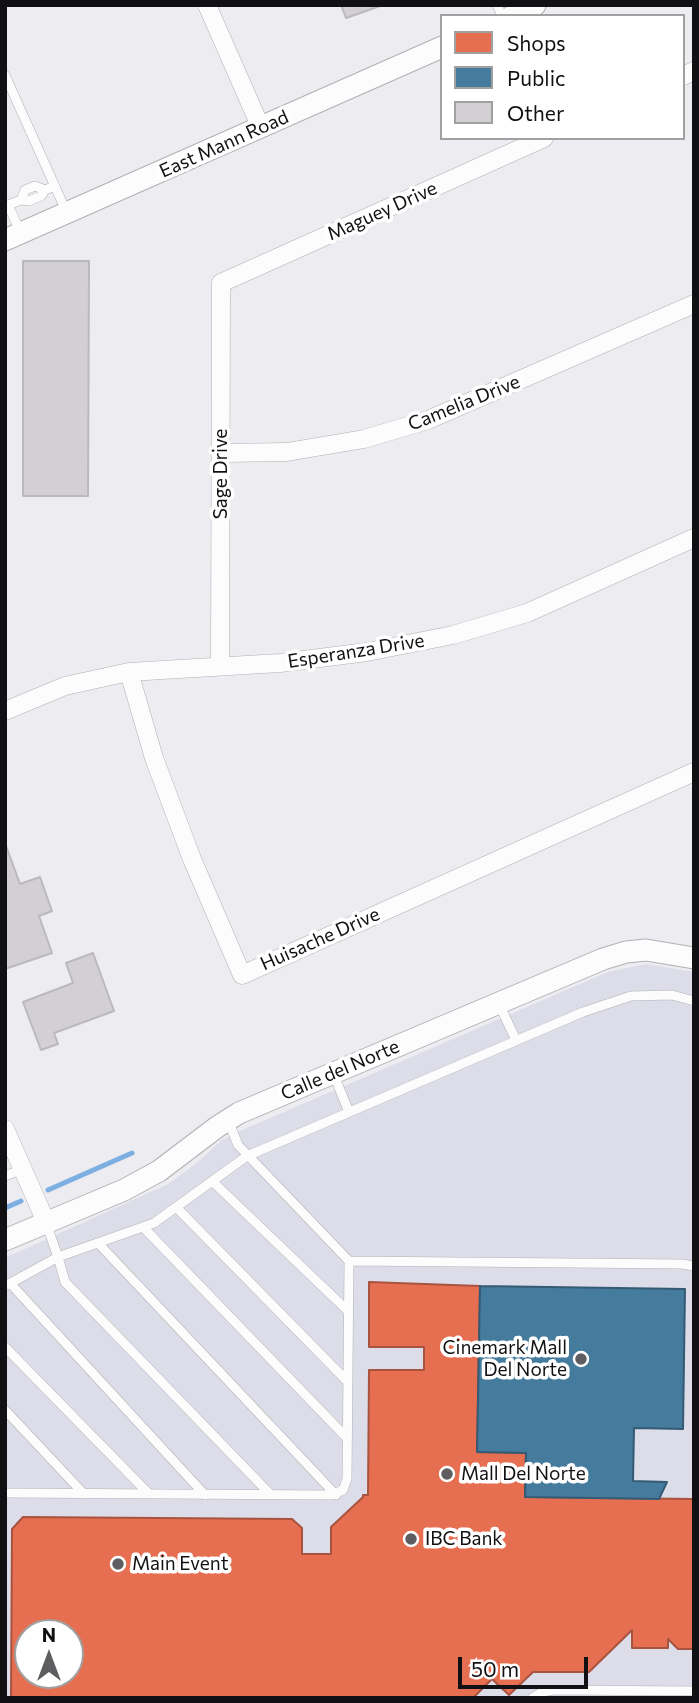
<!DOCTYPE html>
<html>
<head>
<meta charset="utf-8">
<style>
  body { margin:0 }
  #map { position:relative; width:699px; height:1703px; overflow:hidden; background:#ececf1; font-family:Commissioner,sans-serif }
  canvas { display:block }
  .frame { position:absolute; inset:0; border:7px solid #111114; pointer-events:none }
  .legend { position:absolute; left:440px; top:14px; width:245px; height:126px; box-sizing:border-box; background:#fff; border:2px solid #a0a0a1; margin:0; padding:9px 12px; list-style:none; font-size:21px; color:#111114 }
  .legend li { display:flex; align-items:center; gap:14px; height:35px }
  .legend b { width:35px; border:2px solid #a0a0a1 }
  .north { position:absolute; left:14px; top:1619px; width:70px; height:70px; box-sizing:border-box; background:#fff; border:2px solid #a0a0a1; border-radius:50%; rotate:0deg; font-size:19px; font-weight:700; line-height:28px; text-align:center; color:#111114 }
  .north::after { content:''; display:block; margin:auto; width:24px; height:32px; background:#5e5e61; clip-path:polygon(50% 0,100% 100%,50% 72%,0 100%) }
  .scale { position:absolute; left:458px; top:1657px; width:130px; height:32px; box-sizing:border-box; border:4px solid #111114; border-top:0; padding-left:9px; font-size:21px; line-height:24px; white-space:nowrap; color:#111114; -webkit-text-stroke:5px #fff; paint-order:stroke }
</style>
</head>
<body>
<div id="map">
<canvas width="699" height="1703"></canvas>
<div class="frame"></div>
<ul class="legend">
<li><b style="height:19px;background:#e76f51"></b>Shops</li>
<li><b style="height:19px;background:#457b9d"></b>Public</li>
<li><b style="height:19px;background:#d2d0d3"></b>Other</li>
</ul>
<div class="north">N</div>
<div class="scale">50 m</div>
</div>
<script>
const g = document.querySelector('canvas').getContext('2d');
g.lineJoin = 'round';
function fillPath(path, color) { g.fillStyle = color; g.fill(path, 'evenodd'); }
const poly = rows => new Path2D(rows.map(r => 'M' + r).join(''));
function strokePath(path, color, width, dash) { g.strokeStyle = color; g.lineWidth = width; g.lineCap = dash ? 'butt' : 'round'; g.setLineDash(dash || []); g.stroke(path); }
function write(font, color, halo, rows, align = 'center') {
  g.font = font + ' Commissioner,sans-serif'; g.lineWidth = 7; g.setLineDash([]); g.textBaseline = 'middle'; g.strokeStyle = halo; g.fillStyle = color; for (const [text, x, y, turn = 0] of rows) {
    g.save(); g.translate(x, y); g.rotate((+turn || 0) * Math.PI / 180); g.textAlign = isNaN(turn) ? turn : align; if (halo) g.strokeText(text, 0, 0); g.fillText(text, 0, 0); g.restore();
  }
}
fillPath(poly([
  [646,964,694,972,694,1698,5,1698,5,1258,168,1184,198,1162,222,1140,240,1131,608,972],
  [28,1633,70,1633,70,1675,28,1675]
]), '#dddde9');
const shops = poly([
  [369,1282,480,1286,477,1452,526,1453,525,1497,694,1499,694,1649,678,1649,668,1639,668,1648,632,1648,632,1630,589,1672,533,1672,509,1695,492,1679,473,1698,11,1698,12,1529,23,1517,292,1519,302,1528,302,1554,331,1554,331,1527,363,1497,363,1495,368,1495,369,1370,424,1370,424,1347,369,1347,369,1282],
  [28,1633,70,1633,70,1675,28,1675,28,1633]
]);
fillPath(shops, '#e76f51');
strokePath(shops, '#a7533f', 2);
const public = poly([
  [480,1286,685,1289,683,1429,634,1428,633,1481,667,1482,659,1499,525,1497,526,1453,477,1452,480,1286]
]);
fillPath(public, '#457b9d');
strokePath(public, '#355b74', 2);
strokePath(poly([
  [48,1190,132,1153],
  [5,1208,21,1201]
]), '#7dafe3', 5);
const building = poly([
  [341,5,383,5,346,18,341,5],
  [23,261,89,261,88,496,23,496,23,261],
  [5,843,20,884,40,877,52,911,39,916,52,953,5,969,5,843],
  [93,953,114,1011,54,1033,58,1044,41,1050,23,1002,73,983,66,963,93,953]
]);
fillPath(building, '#d2d0d3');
strokePath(building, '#bcb9bc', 2);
const service = poly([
  [497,5,502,16],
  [5,75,66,211],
  [45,190,41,196,29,201,21,200,25,190,35,186,45,190,55,186],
  [21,200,8,205,21,233],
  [499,1004,516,1040],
  [333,1073,349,1112],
  [5,1176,23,1169],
  [212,1181,348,1311],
  [176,1207,348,1382],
  [143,1227,347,1438],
  [98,1243,336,1495],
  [349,1261,682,1264,694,1266],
  [10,1283,205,1495],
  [7,1285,58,1257,46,1223],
  [5,1347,149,1494],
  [5,1410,84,1494],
  [5,1493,331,1495,343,1490,347,1479,349,1261,238,1145,228,1120],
  [271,1495,65,1282,58,1257,154,1223,247,1156,583,1012,631,996,672,995,694,1001],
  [532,1698,542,1692,553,1690,694,1691]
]);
const minor = poly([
  [207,5,261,128],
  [683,76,694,71],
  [222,453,287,452,364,439,428,420,694,304],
  [220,666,221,283,544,138],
  [129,672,154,758,192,859,242,975,694,772],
  [5,711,65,686,129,672,280,663,367,652,453,635,527,613,694,538],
  [5,1129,46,1222]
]);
const tertiary = poly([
  [512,16,535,5],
  [5,240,442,47],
  [5,1240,124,1190,159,1171,217,1127,239,1113,603,959,626,952,646,950,694,958]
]);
strokePath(service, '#b1b1b4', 10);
strokePath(minor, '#b1b1b4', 19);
strokePath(tertiary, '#b1b1b4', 23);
strokePath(service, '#fcfcfd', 9);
strokePath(minor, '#fcfcfd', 18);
strokePath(tertiary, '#fcfcfd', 21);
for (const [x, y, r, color] of [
  [581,1359,7,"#5e5e61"],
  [447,1474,7,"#5e5e61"],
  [411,1539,7,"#5e5e61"],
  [118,1564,7,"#5e5e61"]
]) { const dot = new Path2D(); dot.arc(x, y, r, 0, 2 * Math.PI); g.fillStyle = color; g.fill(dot); strokePath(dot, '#fff', 2.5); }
write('19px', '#111114', '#fff', [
  ["East Mann Road",224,144,-24],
  ["Maguey Drive",382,211,-24],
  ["Camelia Drive",464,403,-22],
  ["Sage Drive",221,474,-90],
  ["Esperanza Drive",356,651,-9],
  ["Huisache Drive",320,939,-24],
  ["Calle del Norte",340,1070,-23]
]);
write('19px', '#111114', '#fff', [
  ["Cinemark Mall",567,1348,"right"],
  ["Del Norte",567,1370,"right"],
  ["Mall Del Norte",461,1474],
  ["IBC Bank",425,1539],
  ["Main Event",132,1564]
], 'left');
</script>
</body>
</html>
